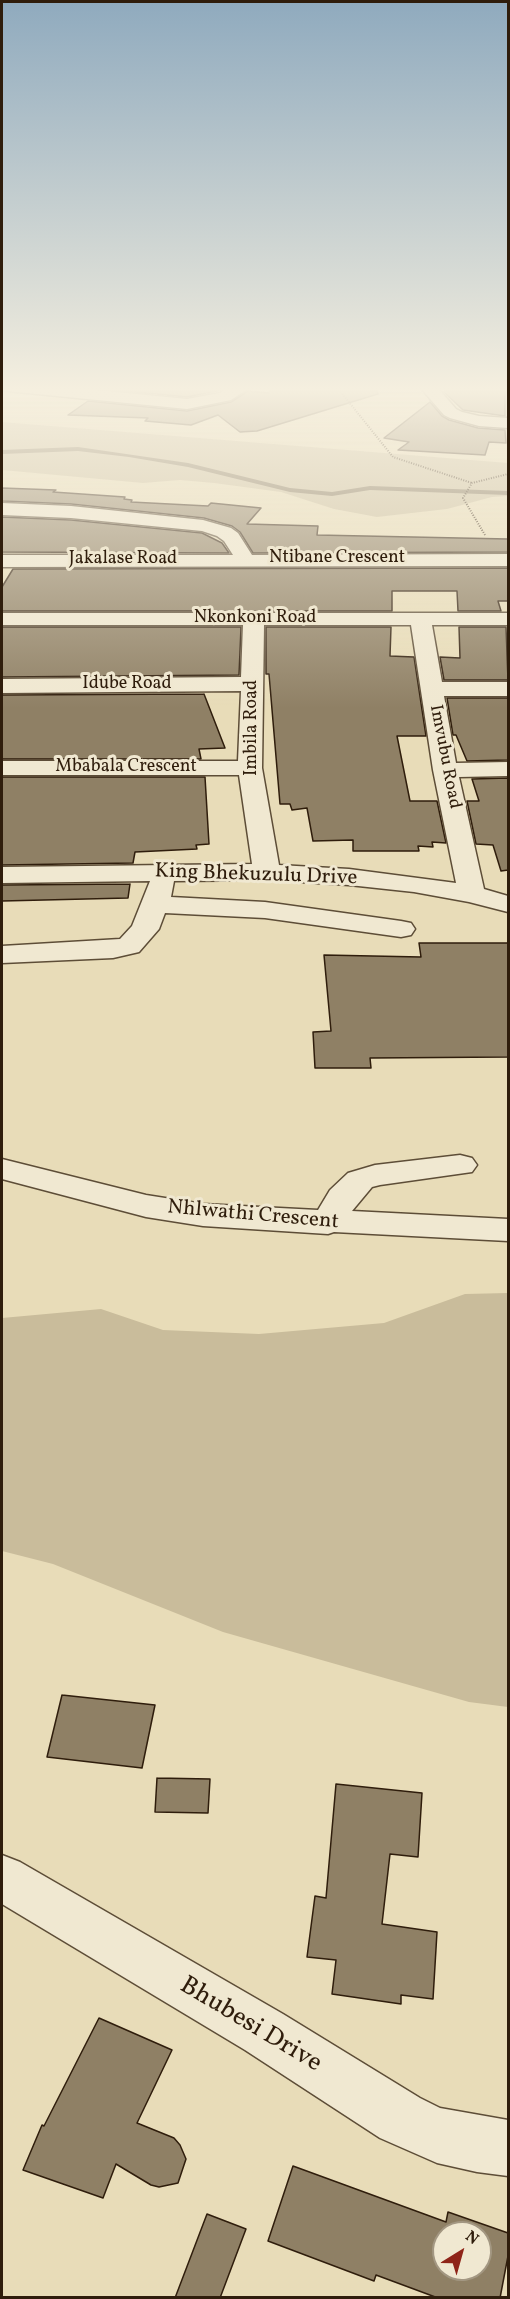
<!DOCTYPE html>
<html>
<head>
<meta charset="utf-8">
<style>
  body { margin:0 }
  #map { position:relative; width:510px; height:2299px; overflow:hidden; background:#e8dcb8; font-family:Vollkorn,serif }
  canvas { display:block }
  .frame { position:absolute; inset:0; border:3px solid #2f1d0c; pointer-events:none }
  .north { position:absolute; left:432px; top:2221px; width:60px; height:60px; box-sizing:border-box; background:#f0e8d1; border:2px solid #a39782; border-radius:50%; rotate:37deg; font-size:16px; font-weight:700; line-height:24px; text-align:center; color:#2f1d0c }
  .north::after { content:''; display:block; margin:auto; width:21px; height:27px; background:#8f2418; clip-path:polygon(50% 0,100% 100%,50% 72%,0 100%) }
</style>
</head>
<body>
<div id="map">
<canvas width="510" height="2299"></canvas>
<div class="frame"></div>
<div class="north">N</div>
</div>
<script>
const g = document.querySelector('canvas').getContext('2d');
g.lineJoin = 'round';
function fillPath(path, color) { g.fillStyle = color; g.fill(path, 'evenodd'); }
const poly = rows => new Path2D(rows.map(r => 'M' + r).join(''));
function strokePath(path, color, width, dash) { g.strokeStyle = color; g.lineWidth = width; g.lineCap = dash ? 'butt' : 'round'; g.setLineDash(dash || []); g.stroke(path); }
function write(font, color, halo, rows, align = 'center') {
  g.font = font + ' Vollkorn,serif'; g.lineWidth = 6; g.setLineDash([]); g.textBaseline = 'middle'; g.strokeStyle = halo; g.fillStyle = color; for (const [text, x, y, turn = 0] of rows) {
    g.save(); g.translate(x, y); g.rotate((+turn || 0) * Math.PI / 180); g.textAlign = isNaN(turn) ? turn : align; if (halo) g.strokeText(text, 0, 0); g.fillText(text, 0, 0); g.restore();
  }
}
fillPath(poly([
  [2,422,508,463,508,496,492,497,447,509,377,517,334,509,281,492,214,483,180,480,143,483,2,470],
  [508,1293,508,1707,469,1702,223,1632,53,1564,2,1551,2,1318,101,1309,163,1330,259,1334,384,1323,465,1294]
]), '#c9bc9b');
fillPath(poly([
  [78,447,188,463,290,488,332,492,370,486,508,491,508,495,370,490,332,496,290,492,188,467,129,457,78,451,2,454,2,450,78,447]
]), '#786950');
const building = poly([
  [110,386,170,386,221,390,187,397,107,389,110,386],
  [275,386,377,386,378,394,257,431,240,432,218,415,191,425,145,421,148,418,68,415,88,401,187,411,231,402,248,391,268,393,275,386],
  [447,389,505,391,505,416,463,410,444,392,447,389],
  [430,402,442,416,449,420,478,428,505,430,506,443,489,442,485,455,398,450,409,442,384,438,430,402],
  [2,488,56,490,53,492,125,497,124,499,132,500,131,502,208,506,211,503,261,508,247,524,318,526,317,535,508,539,508,552,253,553,240,532,232,526,204,518,71,504,2,501,2,488],
  [2,517,71,520,202,533,222,543,229,553,2,552,2,517],
  [508,568,508,601,498,601,501,611,458,611,457,591,392,591,392,611,2,611,2,587,13,569,508,568],
  [2,627,241,627,239,675,2,677,2,627],
  [266,627,391,627,390,656,414,657,426,736,397,736,410,801,437,801,446,843,432,842,433,847,418,846,419,851,353,851,353,840,313,841,307,808,292,810,290,804,280,804,269,674,266,674,266,627],
  [459,627,506,627,508,680,444,680,440,657,460,658,459,627],
  [204,694,225,748,199,749,201,759,2,759,2,695,204,694],
  [447,698,508,698,508,760,467,761,456,735,453,735,447,698],
  [2,777,205,777,209,844,196,845,197,849,135,852,133,863,2,865,2,777],
  [508,778,508,870,501,871,493,845,476,844,467,801,479,801,472,779,508,778],
  [130,884,128,898,2,901,2,885,130,884],
  [419,943,508,943,508,1057,370,1058,371,1068,315,1068,313,1032,331,1031,324,955,421,957,419,943],
  [62,1695,155,1705,142,1768,47,1757,62,1695],
  [157,1778,210,1779,208,1813,155,1812,157,1778],
  [336,1784,422,1793,418,1857,390,1854,382,1924,437,1932,433,1999,401,1995,401,2004,332,1994,336,1960,307,1957,315,1896,326,1898,336,1784],
  [99,2018,172,2050,137,2123,174,2138,180,2145,186,2159,178,2183,159,2187,151,2185,116,2164,103,2198,23,2170,42,2125,44,2126,99,2018],
  [293,2166,446,2222,448,2212,508,2233,508,2256,500,2298,438,2298,376,2275,374,2281,268,2241,293,2166],
  [444,2233,480,2233,480,2269,444,2269,444,2233],
  [207,2214,246,2229,220,2298,175,2298,207,2214]
]);
fillPath(building, '#8f8065');
strokePath(building, '#2f1d0c', 1.5);
const minor = poly([
  [2,386,56,386,187,399,220,393,230,386,246,386,246,390,231,400,187,409,7,391,2,389,2,386],
  [419,386,436,386,456,409,462,412,479,416,508,418,508,428,479,426,450,418,444,415,419,386],
  [2,503,71,506,203,520,231,528,238,533,252,555,508,554,508,566,2,567,2,555,233,555,224,541,217,536,202,531,71,518,2,515,2,503],
  [2,613,508,613,508,625,432,625,442,682,508,682,508,696,444,696,456,763,508,762,508,776,459,777,484,889,508,896,508,912,469,902,414,892,349,885,267,880,174,881,171,897,265,902,401,921,411,923,415,929,411,935,401,937,265,918,165,913,159,929,139,952,113,958,2,963,2,946,120,939,132,926,150,881,2,883,2,867,252,864,239,775,2,775,2,761,238,761,241,691,2,693,2,679,241,677,243,625,2,625,2,613],
  [264,625,411,625,433,770,456,883,349,869,279,865,262,768,264,625],
  [460,1155,472,1158,477,1165,472,1172,380,1185,372,1187,352,1211,508,1219,508,1241,334,1232,328,1234,203,1226,146,1217,2,1179,2,1159,146,1195,203,1204,318,1210,330,1190,348,1173,375,1165,460,1155],
  [2,1855,20,1862,283,2014,420,2098,440,2108,508,2120,508,2176,477,2172,437,2163,380,2138,245,2050,2,1904,2,1855]
]);
strokePath(minor, '#5d4d37', 3);
strokePath(poly([
  [336,386,393,457,472,483],
  [485,535,463,498,472,483,508,474]
]), '#2f1d0c', 2, [1, 1.5]);
fillPath(minor, '#f0e8d1');
const sky = g.createLinearGradient(0, 0, 0, 708);
sky.addColorStop(0, '#8faabe');
sky.addColorStop(0.55, '#f5efdf');
sky.addColorStop(1, '#f5efdf00');
g.fillStyle = sky;
g.fillRect(0, 0, 510, 708);
write('18px', '#2f1d0c', '#f0e8d1', [
  ["Ntibane Crescent",337,559],
  ["Jakalase Road",123,560],
  ["Nkonkoni Road",255,619],
  ["Idube Road",127,685],
  ["Imbila Road",253,728,-90],
  ["Imvubu Road",444,757,79],
  ["Mbabala Crescent",126,768]
]);
write('21px', '#2f1d0c', '#f0e8d1', [
  ["King Bhekuzulu Drive",256,876,2],
  ["Nhlwathi Crescent",253,1216,5]
]);
write('26px', '#2f1d0c', '#f0e8d1', [
  ["Bhubesi Drive",250,2026,31]
]);
</script>
</body>
</html>
